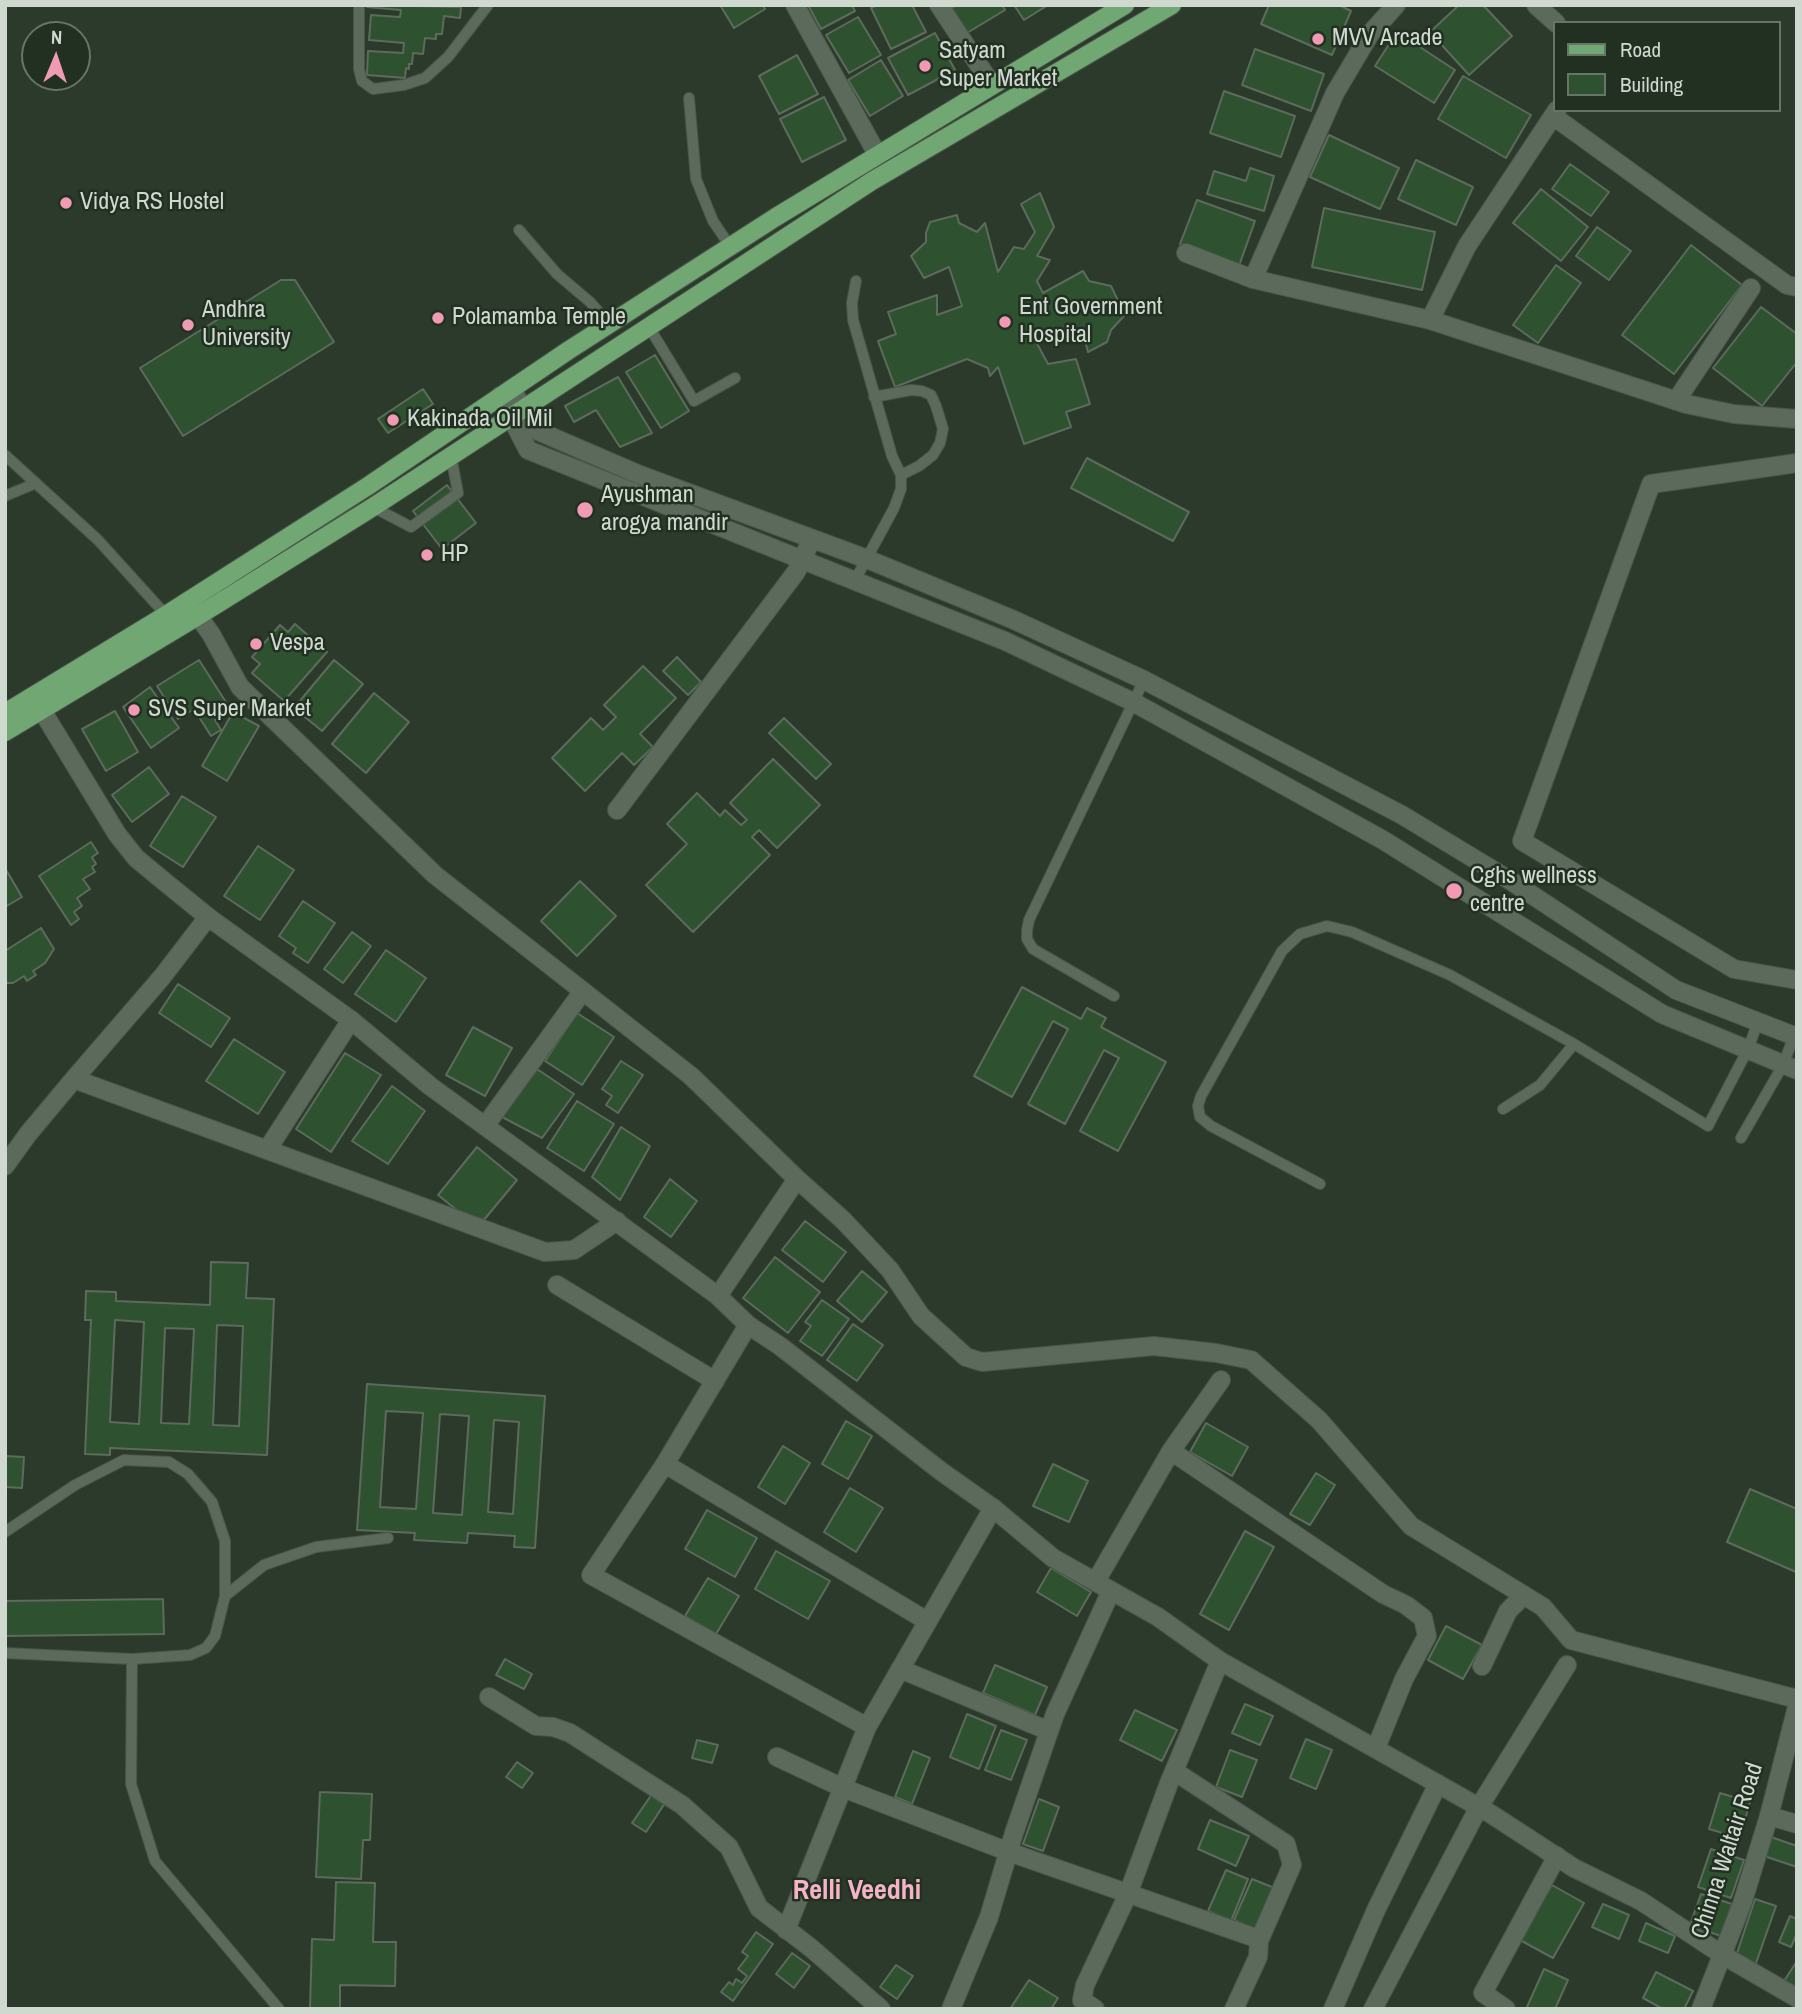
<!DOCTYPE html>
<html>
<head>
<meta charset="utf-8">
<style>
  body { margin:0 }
  #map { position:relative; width:1802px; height:2014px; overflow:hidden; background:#2c3a2c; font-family:"Archivo Narrow",sans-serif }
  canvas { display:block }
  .frame { position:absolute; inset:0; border:7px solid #d0d9d0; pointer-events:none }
  .legend { position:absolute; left:1553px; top:21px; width:228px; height:91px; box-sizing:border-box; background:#223022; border:2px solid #687468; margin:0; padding:9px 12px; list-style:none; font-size:21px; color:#d0d9d0 }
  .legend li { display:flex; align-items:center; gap:14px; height:35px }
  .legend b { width:35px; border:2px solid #687468 }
  .north { position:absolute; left:21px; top:21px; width:70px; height:70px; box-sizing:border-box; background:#223022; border:2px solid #687468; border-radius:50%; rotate:2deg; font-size:19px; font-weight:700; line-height:28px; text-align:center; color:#d0d9d0 }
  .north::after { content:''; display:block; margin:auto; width:24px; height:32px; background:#f09ab4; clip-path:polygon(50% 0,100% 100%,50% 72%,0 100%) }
</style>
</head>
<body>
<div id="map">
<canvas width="1802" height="2014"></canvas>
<div class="frame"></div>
<ul class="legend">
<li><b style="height:9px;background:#71a773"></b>Road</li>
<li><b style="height:19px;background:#2e5230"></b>Building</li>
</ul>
<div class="north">N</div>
</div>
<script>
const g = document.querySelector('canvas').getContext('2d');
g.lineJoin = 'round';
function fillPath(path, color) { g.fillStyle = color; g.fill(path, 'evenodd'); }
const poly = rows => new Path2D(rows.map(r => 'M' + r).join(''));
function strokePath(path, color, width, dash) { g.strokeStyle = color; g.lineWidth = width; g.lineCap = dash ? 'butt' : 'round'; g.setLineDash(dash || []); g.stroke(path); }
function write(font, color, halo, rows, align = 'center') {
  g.font = font + ' "Archivo Narrow",sans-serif'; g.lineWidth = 5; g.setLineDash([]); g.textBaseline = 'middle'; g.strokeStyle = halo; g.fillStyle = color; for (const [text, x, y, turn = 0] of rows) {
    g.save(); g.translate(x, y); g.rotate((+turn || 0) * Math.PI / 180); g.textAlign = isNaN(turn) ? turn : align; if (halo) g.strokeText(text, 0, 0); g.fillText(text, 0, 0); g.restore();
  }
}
const building = poly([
  [367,5,461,7,460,18,444,16,442,34,436,34,436,39,425,38,423,54,413,53,412,64,409,64,409,69,406,68,405,78,367,75,368,51,403,53,404,43,369,40,371,15,400,17,401,10,367,7,367,5],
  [720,5,763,5,765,9,734,28,720,5],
  [808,5,852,5,855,11,821,29,808,5],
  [877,5,912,5,926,32,891,49,871,8,877,5],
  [956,5,1002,5,1005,10,967,33,952,8,956,5],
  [1014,5,1048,5,1024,20,1014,5],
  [1269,5,1339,5,1351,11,1332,55,1261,24,1269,5],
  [1459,5,1483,5,1512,36,1469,75,1430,32,1459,5],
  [858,17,881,55,849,73,826,35,858,17],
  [1397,32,1455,70,1434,103,1375,66,1397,32],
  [935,33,955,70,908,95,888,58,935,33],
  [1255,49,1324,74,1311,111,1242,85,1255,49],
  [797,55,818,94,779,114,759,76,797,55],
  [881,60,903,96,870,116,848,80,881,60],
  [1463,76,1531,115,1506,158,1438,119,1463,76],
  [1224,91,1295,116,1281,157,1210,133,1224,91],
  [824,97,846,140,802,162,780,119,824,97],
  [1329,135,1399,168,1380,209,1310,177,1329,135],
  [1416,160,1473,187,1456,225,1398,199,1416,160],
  [1570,164,1609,192,1591,216,1552,189,1570,164],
  [1250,168,1274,176,1264,211,1207,194,1214,171,1246,181,1250,168],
  [1541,189,1588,227,1561,261,1513,223,1541,189],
  [1040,193,1054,227,1037,256,1050,260,1037,281,1043,293,1083,271,1089,281,1111,286,1125,315,1111,330,1107,342,1088,352,1082,329,1034,338,1048,364,1076,359,1090,404,1066,412,1071,427,1024,444,998,367,990,376,988,368,967,359,895,387,878,341,896,334,888,312,937,295,937,315,962,306,949,267,924,278,911,256,926,242,926,233,930,222,957,215,959,223,977,232,985,223,998,272,1014,247,1024,249,1035,232,1021,204,1040,193],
  [1197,200,1255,221,1239,266,1180,244,1197,200],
  [1324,208,1435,232,1422,290,1312,267,1324,208],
  [1597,227,1631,251,1609,280,1576,256,1597,227],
  [1691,245,1742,285,1674,374,1622,335,1691,245],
  [1556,265,1581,283,1538,343,1513,325,1556,265],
  [281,280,295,280,334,342,183,436,140,368,281,280],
  [1761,307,1797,334,1797,362,1762,406,1713,368,1761,307],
  [655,355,689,411,661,428,626,372,655,355],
  [618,377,652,433,620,447,596,410,574,422,565,406,618,377],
  [423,389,433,404,388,433,378,419,423,389],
  [1087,458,1189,512,1173,541,1071,488,1087,458],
  [447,485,476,523,442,549,413,511,447,485],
  [295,624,327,652,284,701,252,673,260,664,252,657,280,625,288,632,295,624],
  [677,657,701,682,688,695,663,671,677,657],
  [199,660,231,710,215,720,221,730,211,736,194,709,178,719,157,686,199,660],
  [334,660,363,684,322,731,294,708,334,660],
  [643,666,676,698,640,734,653,747,634,765,622,753,585,791,552,758,591,718,603,730,616,717,604,705,643,666],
  [150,687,179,728,151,748,123,707,150,687],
  [374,693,409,722,366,773,332,744,374,693],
  [115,711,138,752,106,771,82,729,115,711],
  [233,712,259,726,227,781,202,766,233,712],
  [784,718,831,764,816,779,769,733,784,718],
  [773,759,820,805,777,848,759,830,752,837,770,855,693,932,646,885,687,844,667,824,697,793,720,816,725,810,741,825,747,820,730,803,773,759],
  [149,767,169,794,132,822,112,795,149,767],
  [182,796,216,817,183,867,150,846,182,796],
  [91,842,98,853,92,857,96,864,92,867,95,872,83,879,90,889,77,898,82,906,74,912,79,919,71,925,39,876,91,842],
  [258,846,294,870,260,920,224,896,258,846],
  [5,868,22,897,5,907,5,868],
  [580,881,616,916,577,956,541,921,580,881],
  [303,901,335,923,308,963,293,953,296,948,279,936,303,901],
  [41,928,54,949,45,963,33,971,36,975,27,981,24,976,13,983,5,983,5,951,41,928],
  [352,932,371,946,343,983,324,969,352,932],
  [386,950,426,978,396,1022,355,994,386,950],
  [178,984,230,1018,211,1047,159,1013,178,984],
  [1022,987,1081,1019,1087,1008,1106,1018,1101,1027,1166,1062,1118,1151,1080,1131,1119,1058,1104,1050,1065,1124,1028,1104,1068,1029,1053,1021,1012,1097,974,1076,1022,987],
  [577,1013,614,1037,582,1085,545,1061,577,1013],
  [473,1027,512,1048,485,1096,446,1075,473,1027],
  [234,1039,285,1072,258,1114,206,1081,234,1039],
  [345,1053,381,1075,331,1152,296,1129,345,1053],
  [621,1061,643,1075,618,1113,606,1105,612,1096,602,1089,621,1061],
  [537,1069,574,1094,542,1138,502,1117,537,1069],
  [392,1086,425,1111,388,1164,352,1141,392,1086],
  [577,1101,614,1124,584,1171,547,1148,577,1101],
  [621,1127,650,1146,620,1200,592,1177,621,1127],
  [477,1147,517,1180,478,1227,438,1195,477,1147],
  [670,1179,697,1201,671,1237,644,1217,670,1179],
  [805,1221,846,1252,823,1282,782,1250,805,1221],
  [775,1257,820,1292,788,1333,743,1298,775,1257],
  [211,1262,248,1263,246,1298,274,1299,267,1455,110,1448,110,1455,85,1454,91,1320,85,1320,86,1291,116,1292,116,1301,210,1305,211,1262],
  [115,1320,144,1322,139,1424,110,1422,115,1320],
  [217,1325,243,1326,239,1426,213,1425,217,1325],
  [165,1328,194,1329,189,1424,161,1423,165,1328],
  [862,1271,887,1292,862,1322,837,1301,862,1271],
  [822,1300,849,1319,822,1356,800,1341,811,1326,805,1322,822,1300],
  [853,1324,883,1345,857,1381,827,1360,853,1324],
  [367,1384,545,1396,535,1548,514,1547,515,1536,468,1533,467,1543,414,1540,415,1533,357,1530,367,1384],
  [386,1411,423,1413,416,1509,380,1507,386,1411],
  [440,1414,469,1416,462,1515,433,1513,440,1414],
  [494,1420,519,1422,513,1514,488,1512,494,1420],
  [846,1421,872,1436,848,1479,822,1464,846,1421],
  [1206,1423,1248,1447,1232,1476,1190,1452,1206,1423],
  [783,1446,810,1463,785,1504,758,1487,783,1446],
  [5,1456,24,1457,22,1488,5,1487,5,1456],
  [1053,1464,1088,1481,1069,1522,1033,1506,1053,1464],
  [1316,1473,1335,1485,1310,1525,1290,1514,1316,1473],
  [850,1488,883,1508,856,1552,824,1532,850,1488],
  [1750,1489,1797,1509,1796,1572,1727,1542,1750,1489],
  [707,1510,757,1538,735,1577,685,1549,707,1510],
  [1245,1531,1274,1547,1229,1630,1200,1614,1245,1531],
  [776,1551,830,1581,808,1619,755,1589,776,1551],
  [1051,1568,1091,1592,1077,1616,1037,1592,1051,1568],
  [708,1578,739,1596,716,1634,685,1616,708,1578],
  [163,1599,164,1634,5,1636,5,1601,163,1599],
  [1446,1626,1482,1645,1463,1679,1428,1660,1446,1626],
  [505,1659,532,1674,524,1689,496,1675,505,1659],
  [995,1665,1047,1687,1035,1715,983,1693,995,1665],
  [1245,1704,1273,1716,1260,1745,1232,1733,1245,1704],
  [1135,1710,1177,1730,1162,1761,1120,1740,1135,1710],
  [967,1714,996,1726,979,1769,950,1757,967,1714],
  [1001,1730,1027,1740,1011,1780,985,1770,1001,1730],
  [1306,1739,1332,1750,1316,1789,1290,1778,1306,1739],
  [697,1740,718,1745,712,1763,692,1758,697,1740],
  [1230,1750,1257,1760,1242,1797,1216,1787,1230,1750],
  [913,1751,930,1758,912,1804,895,1797,913,1751],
  [517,1762,533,1773,522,1788,506,1777,517,1762],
  [320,1792,372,1794,370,1840,363,1840,361,1879,316,1877,320,1792],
  [1720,1793,1750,1802,1740,1838,1709,1829,1720,1793],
  [652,1794,665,1803,646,1832,632,1823,652,1794],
  [1039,1799,1059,1807,1043,1851,1023,1844,1039,1799],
  [1210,1820,1249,1836,1236,1866,1198,1849,1210,1820],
  [1768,1836,1797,1846,1797,1867,1761,1855,1768,1836],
  [1711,1849,1744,1860,1731,1898,1698,1887,1711,1849],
  [1226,1870,1248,1879,1231,1921,1208,1911,1226,1870],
  [1252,1879,1277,1889,1259,1931,1234,1920,1252,1879],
  [336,1882,375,1883,373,1942,396,1942,395,1986,340,1985,340,2009,310,2009,312,1939,334,1940,336,1882],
  [1552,1885,1584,1903,1553,1958,1520,1940,1552,1885],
  [1701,1894,1732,1904,1721,1936,1690,1925,1701,1894],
  [1755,1899,1776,1906,1755,1966,1735,1959,1755,1899],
  [1603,1904,1629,1915,1619,1939,1592,1927,1603,1904],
  [1790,1916,1797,1919,1797,1933,1791,1947,1779,1942,1790,1916],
  [1646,1923,1675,1936,1668,1953,1639,1941,1646,1923],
  [756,1932,773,1944,733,2001,721,1992,729,1982,733,1985,736,1979,742,1983,747,1976,738,1969,748,1956,742,1952,756,1932],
  [792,1953,810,1966,794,1988,776,1974,792,1953],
  [1797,1961,1797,1989,1784,1981,1797,1961],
  [896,1965,913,1976,897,1999,880,1987,896,1965],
  [1544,1969,1568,1980,1555,2009,1530,2009,1527,2007,1544,1969],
  [1656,1972,1693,1991,1684,2009,1663,2009,1643,1998,1656,1972],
  [1029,1980,1058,1998,1051,2009,1010,2009,1029,1980]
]);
fillPath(building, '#2e5230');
strokePath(building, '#5c6b5c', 2);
const service = poly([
  [359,5,359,69,362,81,373,89,404,85,425,78,448,57,488,5],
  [689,98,696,179,713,221,730,246],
  [519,230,557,274,590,302,609,324],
  [649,327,694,401,735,378],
  [874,397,911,390,922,391,931,395,936,406,943,429,940,443,933,455,919,466,901,475],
  [5,455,98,540,166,615],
  [5,496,36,483],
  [373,507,411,527,458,493,451,456],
  [854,582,894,508,901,489,901,475,892,456,853,320,852,303,856,281],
  [1114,996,1033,949,1027,939,1027,930,1029,920,1144,680],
  [1503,1109,1540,1085,1574,1044],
  [1741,1138,1783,1065,1794,1036],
  [1320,1184,1211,1126,1200,1117,1198,1106,1201,1096,1282,951,1300,934,1327,926,1352,932,1450,975,1574,1044,1708,1126,1748,1049,1758,1022],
  [5,1532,75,1485,124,1460,169,1462,188,1474,212,1502,225,1541,225,1596,215,1636,206,1648,190,1655,132,1659],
  [225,1596,264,1565,316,1547,388,1538],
  [5,1653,132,1659,131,1784,155,1861,279,2009]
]);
const minor = poly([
  [795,5,877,154],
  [939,5,992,85],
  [1536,5,1556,23],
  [1553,116,1787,285,1797,287],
  [1186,253,1253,279,1430,320,1686,404,1734,414,1797,419],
  [1253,279,1335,93,1370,34,1396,5],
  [1430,320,1467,246,1557,110],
  [1676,401,1751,288],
  [1797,463,1651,484,1522,841,1734,969,1797,980],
  [198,616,211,634,240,687,435,875,691,1076,797,1179,718,1296],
  [617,810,796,572,812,539],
  [208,917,162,977,74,1079,545,1252,574,1250,617,1221],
  [485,1126,583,991],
  [267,1150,351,1020],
  [5,1166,28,1134,74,1079],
  [797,1179,843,1220,890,1270,921,1316,966,1357,982,1362,1154,1346,1216,1353,1251,1360,1319,1420,1411,1526,1543,1607,1571,1640,1797,1699],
  [557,1285,715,1381],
  [748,1325,665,1464,591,1575,867,1727,993,1508],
  [1171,1451,1383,1594,1406,1605,1423,1618,1427,1636,1404,1679,1376,1748],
  [665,1464,927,1621],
  [1096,1581,1171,1451,1221,1380],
  [1482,1666,1508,1611,1524,1595],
  [900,1669,1049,1731],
  [489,1697,536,1726,553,1727,570,1733,682,1805,729,1847,759,1908,811,1948,881,2009],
  [777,1757,843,1788,1009,1852,1253,1937,1259,1941,1258,1957,1234,2009],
  [1174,1771,1286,1844,1292,1865,1259,1941],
  [1769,1816,1797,1824],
  [786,1930,867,1727],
  [951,2009,989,1917,1014,1833,1055,1714,1111,1591],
  [1095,2009,1082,2000,1085,1985,1128,1894,1169,1783,1220,1661],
  [1333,2009,1376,1910,1438,1784],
  [1373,2009,1479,1807,1567,1665],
  [1506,2009,1483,1993,1557,1856]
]);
const tertiary = poly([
  [511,389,538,431,640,475,867,559,1014,620,1144,680,1402,815,1511,881,1676,990,1797,1037],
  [500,396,528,450,1005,641,1133,702,1383,840,1662,1014,1797,1070],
  [35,699,117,834,136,858,160,878,208,917,351,1020,430,1086,718,1296,748,1325,780,1346,942,1472,993,1508,1053,1558,1158,1617,1220,1661,1491,1814,1574,1868,1641,1901,1721,1954,1797,1998],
  [1701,2009,1742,1904,1769,1816,1797,1707]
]);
const primary = poly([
  [5,713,166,615,368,486,569,350,776,217,1125,5],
  [5,732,198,616,373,507,872,181,1172,5]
]);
strokePath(service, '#495549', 12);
strokePath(minor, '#495549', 20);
strokePath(tertiary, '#495549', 20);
strokePath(primary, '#495549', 20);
strokePath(service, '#5b6a5b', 10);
strokePath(minor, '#5b6a5b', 18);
strokePath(tertiary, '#5b6a5b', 18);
strokePath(primary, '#71a773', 18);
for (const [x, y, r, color] of [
  [1318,39,7,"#f09ab4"],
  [925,66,7,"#f09ab4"],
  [66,203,7,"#f09ab4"],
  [438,318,7,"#f09ab4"],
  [1005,322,7,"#f09ab4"],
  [188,325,7,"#f09ab4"],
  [393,420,7,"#f09ab4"],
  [585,510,9,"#f09ab4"],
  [427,555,7,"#f09ab4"],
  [256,644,7,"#f09ab4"],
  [134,710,7,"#f09ab4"],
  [1454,891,9,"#f09ab4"]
]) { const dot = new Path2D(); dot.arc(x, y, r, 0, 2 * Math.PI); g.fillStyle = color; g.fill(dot); strokePath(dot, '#223022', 2.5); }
write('24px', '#d0d9d0', '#223022', [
  ["MVV Arcade",1332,39],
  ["Satyam",939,52],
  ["Super Market",939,80],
  ["Vidya RS Hostel",80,203],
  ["Ent Government",1019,308],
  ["Hospital",1019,336],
  ["Andhra",202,311],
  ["University",202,339],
  ["Polamamba Temple",452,318],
  ["Kakinada Oil Mil",407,420],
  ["Ayushman",601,496],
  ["arogya mandir",601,524],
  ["HP",441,555],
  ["Vespa",270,644],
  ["SVS Super Market",148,710],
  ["Cghs wellness",1470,877],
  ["centre",1470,905]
], 'left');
write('24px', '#d0d9d0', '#223022', [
  ["Chinna Waltair Road",1728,1851,-72]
]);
write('bold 28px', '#f5b4c6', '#223022', [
  ["Relli Veedhi",857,1891]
]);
</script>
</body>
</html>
